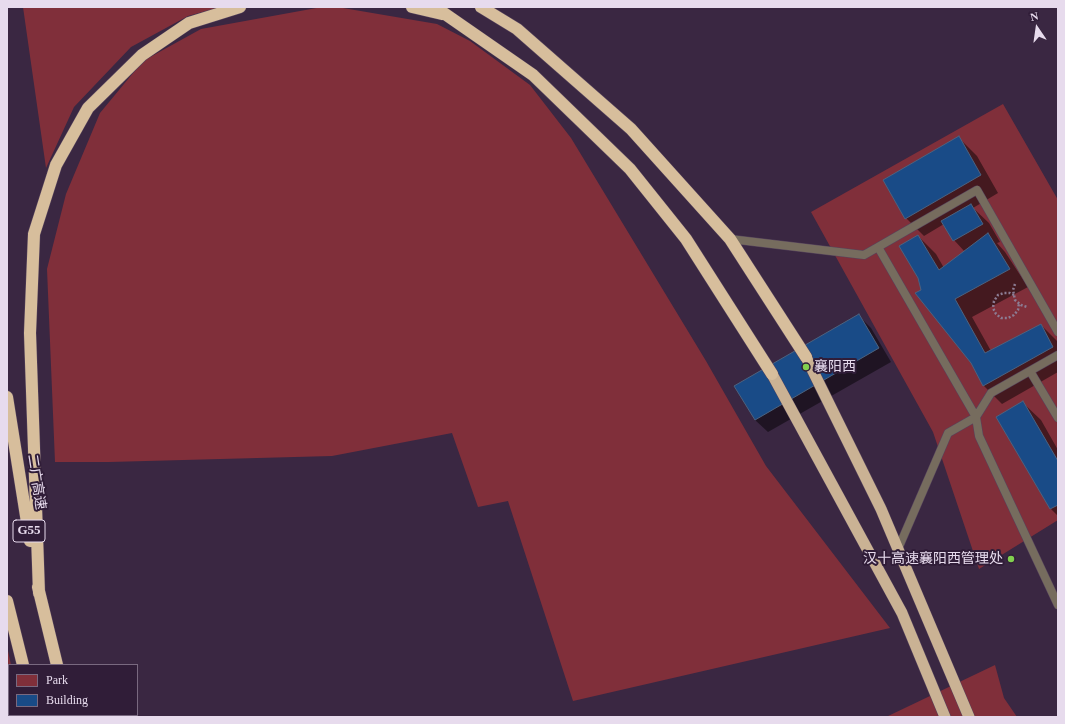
<!DOCTYPE html>
<html>
<head>
<meta charset="utf-8">
<style>
  body { margin:0 }
  #map { position:relative; width:1065px; height:724px; overflow:hidden; background:#3a2742; font-family:"Times New Roman",serif }
  canvas { display:block }
  .frame { position:absolute; inset:0; border:8px solid #e7dbed; pointer-events:none }
  .legend { position:absolute; left:8px; top:664px; width:130px; height:52px; box-sizing:border-box; background:#301d38; border:1px solid #796980; margin:0; padding:5px 7px; list-style:none; font-size:12px; color:#e7dbed }
  .legend li { display:flex; align-items:center; gap:8px; height:20px }
  .legend b { width:20px; border:1px solid #796980 }
  .north { position:absolute; left:1017px; top:8px; width:40px; height:40px; -webkit-text-stroke:3px #301d38; paint-order:stroke; rotate:347deg; font-size:11px; font-weight:700; line-height:16px; text-align:center; color:#e7dbed }
  .north::after { content:''; display:block; margin:auto; width:14px; height:18px; background:#e7dbed; clip-path:polygon(50% 0,100% 100%,50% 72%,0 100%) }
</style>
</head>
<body>
<div id="map">
<canvas width="1065" height="724"></canvas>
<div class="frame"></div>
<ul class="legend">
<li><b style="height:11px;background:#802f3a"></b>Park</li>
<li><b style="height:11px;background:#194b87"></b>Building</li>
</ul>
<div class="north">N</div>
</div>
<script>
const g = document.querySelector('canvas').getContext('2d');
g.lineJoin = 'round';
function fillPath(path, color) { g.fillStyle = color; g.fill(path, 'evenodd'); }
const poly = rows => new Path2D(rows.map(r => 'M' + r).join(''));
function strokePath(path, color, width, dash) { g.strokeStyle = color; g.lineWidth = width; g.lineCap = dash ? 'butt' : 'round'; g.setLineDash(dash || []); g.stroke(path); }
function write(font, color, halo, rows, align = 'center') {
  g.font = font + ' "Times New Roman","Noto Sans SC",serif'; g.lineWidth = 4; g.setLineDash([]); g.textBaseline = 'middle'; g.strokeStyle = halo; g.fillStyle = color; for (const [text, x, y, turn = 0] of rows) {
    g.save(); g.translate(x, y); g.rotate((+turn || 0) * Math.PI / 180); g.textAlign = isNaN(turn) ? turn : align; if (halo) g.strokeText(text, 0, 0); g.fillText(text, 0, 0); g.restore();
  }
}
fillPath(poly([
  [23,7,221,7,188,16,131,47,74,107,46,168],
  [322,7,337,7,437,24,470,41,530,85,571,138,706,361,766,466,890,628,573,701,508,501,478,507,452,433,332,456,109,462,55,462,47,269,66,194,100,113,143,61,201,29],
  [1003,104,1058,200,1058,520,979,569,933,432,811,212],
  [7,646,11,665,9,665,9,715,23,715,24,717,7,717],
  [995,665,1004,698,1017,717,886,717]
]), '#802f3a');
fillPath(poly([
  [959,138,977,156,998,193,973,208,989,223,1000,242,997,243,1005,252,1028,287,972,317,991,351,1041,325,1058,342,1058,372,1002,404,984,386,972,363,922,291,918,236,936,254,944,268,965,252,954,240,944,224,924,236,906,218],
  [859,316,871,328,891,362,768,432,755,420],
  [1023,403,1041,420,1058,450,1058,516,1051,509,997,417]
]), '#0007');
const building = poly([
  [959,136,981,175,905,219,883,180,959,136],
  [971,204,983,224,953,241,941,221,971,204],
  [988,233,1010,269,955,299,985,353,1041,324,1053,347,983,386,971,363,915,293,921,290,918,278,899,246,918,235,939,270,988,233],
  [859,314,879,348,755,420,734,386,859,314],
  [1023,401,1058,461,1058,505,1050,509,996,417,1023,401]
]);
fillPath(building, '#194b87');
strokePath(building, '#4c627f', 1);
const service = poly([
  [730,239,864,255,878,247,976,417,948,433,898,549],
  [878,247,977,190,1058,332],
  [1058,355,991,393,976,417,979,436,1058,605],
  [1030,371,1058,418]
]);
const trunk = poly([
  [806,357,881,509,969,717],
  [772,374,902,613,945,717]
]);
const motorway = poly([
  [412,7,442,14],
  [435,7,533,75,630,169,686,239,772,374],
  [481,7,517,29,631,129,730,239,806,357],
  [7,397,30,541],
  [38,587,57,665],
  [39,593,30,333,34,234,56,165,88,108,142,55,189,23,240,7],
  [7,601,23,665],
  [36,715,36,717],
  [69,715,70,717]
]);
strokePath(service, '#56445d', 9);
strokePath(trunk, '#56445d', 12);
strokePath(motorway, '#56445d', 13);
strokePath(poly([
  [1015,284,1013,290,1015,300,1021,305,1027,307],
  [1014,295,1010,293,1004,293,998,295,994,301,993,308,996,314,1001,318,1008,318,1014,315,1018,310,1019,303]
]), '#8c7c93', 2.5, [2, 2]);
strokePath(service, '#766c5e', 8);
strokePath(trunk, '#cab294', 11);
strokePath(motorway, '#d7be9c', 12);
for (const [x, y, r, color] of [
  [806,367,4,"#82d04f"],
  [1011,559,4,"#82d04f"]
]) { const dot = new Path2D(); dot.arc(x, y, r, 0, 2 * Math.PI); g.fillStyle = color; g.fill(dot); strokePath(dot, '#301d38', 1.5); }
for (const [x, y, w] of [
  [29,531,32]
]) { const box = new Path2D(); box.roundRect(x - w / 2, y - 11, w, 22, 3); g.fillStyle = '#301d38'; g.fill(box); strokePath(box, '#e7dbed', 1); }
write('bold 13px', '#e7dbed', null, [
  ["G55",29,531]
]);
write('14px', '#e7dbed', '#301d38', [
  ["襄阳西",814,367],
  ["汉十高速襄阳西管理处",1003,559,"right"]
], 'left');
write('14px', '#e7dbed', '#301d38', [
  ["二广高速",36,482,81]
]);
</script>
</body>
</html>
